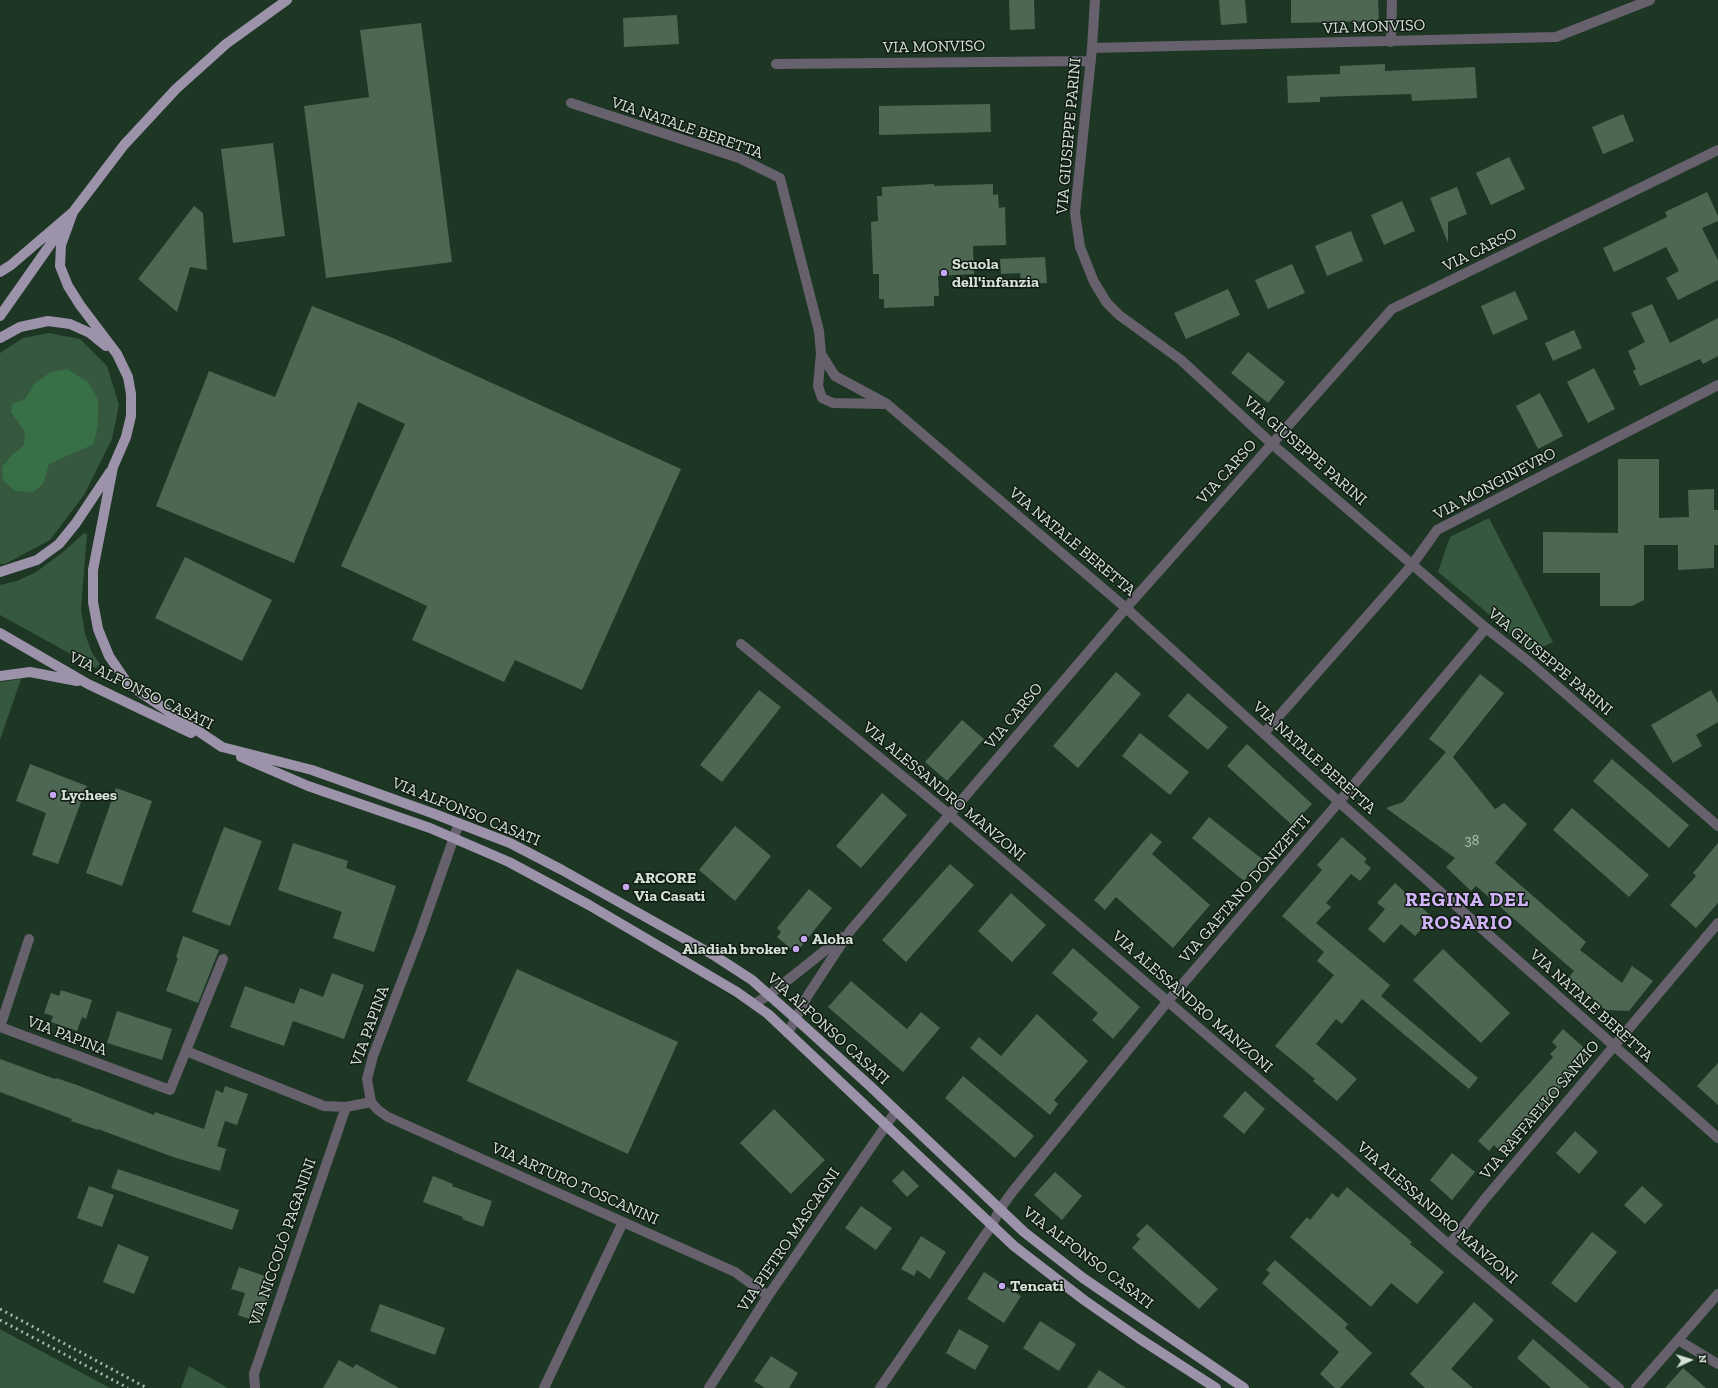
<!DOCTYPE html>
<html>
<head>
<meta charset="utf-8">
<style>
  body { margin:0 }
  #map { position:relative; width:1718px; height:1388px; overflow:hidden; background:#1e3624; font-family:"Zilla Slab",serif }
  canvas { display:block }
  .north { position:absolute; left:1670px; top:1340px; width:40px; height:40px; -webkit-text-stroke:3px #101a12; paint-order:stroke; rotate:86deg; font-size:11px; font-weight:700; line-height:16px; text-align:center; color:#d4e2d7 }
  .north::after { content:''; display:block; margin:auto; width:14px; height:18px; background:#d4e2d7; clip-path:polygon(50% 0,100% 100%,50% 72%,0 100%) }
</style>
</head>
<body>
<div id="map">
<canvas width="1718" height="1388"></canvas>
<div class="north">N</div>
</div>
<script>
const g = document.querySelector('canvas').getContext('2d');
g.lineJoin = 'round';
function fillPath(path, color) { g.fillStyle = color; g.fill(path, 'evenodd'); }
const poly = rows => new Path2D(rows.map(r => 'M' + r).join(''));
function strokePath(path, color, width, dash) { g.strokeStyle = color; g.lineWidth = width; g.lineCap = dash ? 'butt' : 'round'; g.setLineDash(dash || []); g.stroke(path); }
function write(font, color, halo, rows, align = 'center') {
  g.font = font + ' "Zilla Slab",serif'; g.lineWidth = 3; g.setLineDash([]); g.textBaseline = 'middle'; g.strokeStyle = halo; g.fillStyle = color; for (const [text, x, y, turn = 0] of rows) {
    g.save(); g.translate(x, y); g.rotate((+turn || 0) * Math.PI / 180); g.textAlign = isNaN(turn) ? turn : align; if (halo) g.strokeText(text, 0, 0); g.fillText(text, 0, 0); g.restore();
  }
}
fillPath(poly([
  [49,333,80,339,107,366,119,405,112,439,84,495,50,540,5,564,0,564,0,353,23,338],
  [1489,518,1553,642,1530,653,1484,610,1438,572,1450,537],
  [84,533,87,534,81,609,85,634,92,653,100,664,96,668,0,615,0,585,17,581,36,572,62,553],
  [21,679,0,740,0,682],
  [0,1329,110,1388,0,1388],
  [189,1366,228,1388,181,1388]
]), '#35583e');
fillPath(poly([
  [67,369,88,382,98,400,98,422,94,444,49,464,43,484,33,492,15,491,3,480,2,467,12,455,24,445,25,432,11,412,12,404,25,399,34,384,51,372]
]), '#377047');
fillPath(poly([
  [1009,0,1034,0,1035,29,1010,30],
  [1219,0,1245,0,1247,23,1221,25],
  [1291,0,1378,0,1379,21,1291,23],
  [677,15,679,44,624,47,623,18],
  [421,23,452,262,326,278,304,106,369,97,360,30],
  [1385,64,1385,71,1475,67,1477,98,1412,101,1411,94,1320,97,1320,102,1288,103,1287,76,1340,74,1340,66],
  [990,104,991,132,879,135,879,106],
  [1623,114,1634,141,1603,154,1592,127],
  [273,143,285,236,233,243,221,149],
  [1509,157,1525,189,1491,205,1476,173],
  [934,184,934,186,993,184,993,195,998,194,999,208,1005,207,1006,245,973,246,974,274,938,276,939,296,934,296,934,306,884,308,884,299,879,299,879,274,873,274,871,222,878,221,877,196,882,196,882,187],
  [1457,187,1467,214,1448,222,1448,243,1430,198],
  [1707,192,1718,216,1718,221,1702,228,1718,260,1718,280,1678,300,1666,278,1679,271,1666,247,1614,272,1603,248,1667,217,1665,212],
  [1402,201,1415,231,1384,245,1371,215],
  [194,206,203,213,207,270,190,267,177,312,138,279],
  [1351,231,1363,261,1327,276,1315,246],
  [1045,257,1047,283,1021,284,1020,273,1001,274,1000,259],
  [1292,264,1305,293,1268,309,1255,280],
  [1228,289,1240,315,1186,339,1174,313],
  [1515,291,1528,319,1493,335,1481,306],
  [1652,304,1670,343,1718,318,1718,356,1703,364,1700,359,1640,386,1633,371,1636,369,1628,351,1645,342,1631,313],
  [312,306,393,338,681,469,582,690,515,660,504,682,412,640,427,606,341,566,405,424,358,402,294,563,156,506,209,371,275,397],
  [1574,330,1582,348,1553,361,1545,343],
  [1248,352,1285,382,1268,403,1231,373],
  [1594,368,1615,409,1588,423,1567,382],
  [1540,393,1563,436,1538,449,1516,406],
  [1618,459,1659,459,1659,518,1689,517,1688,490,1714,489,1714,510,1718,510,1718,545,1714,545,1714,568,1678,570,1678,545,1644,545,1644,600,1632,606,1600,606,1600,573,1543,573,1543,532,1618,533],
  [185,557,272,600,242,661,155,618],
  [1116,672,1141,694,1078,768,1053,746],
  [1480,674,1504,693,1453,757,1495,809,1504,803,1527,824,1495,863,1586,942,1580,950,1622,983,1632,966,1653,981,1629,1011,1605,1010,1569,977,1574,971,1476,886,1471,891,1446,867,1455,858,1386,808,1403,802,1446,752,1429,739],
  [759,690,781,707,722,782,700,765],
  [1711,690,1718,703,1718,722,1696,735,1702,746,1673,763,1651,725],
  [1188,693,1228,727,1208,750,1168,716],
  [962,720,984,739,947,781,925,762],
  [1140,733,1189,772,1170,795,1122,756],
  [1247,744,1312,804,1292,825,1227,766],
  [1612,759,1689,825,1669,848,1593,781],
  [30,764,87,786,58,864,32,855,46,813,16,801],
  [116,788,152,801,122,886,86,873],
  [882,793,907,815,861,868,836,846],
  [1572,808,1649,875,1629,897,1553,830],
  [1209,817,1262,859,1244,881,1192,838],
  [735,826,771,856,735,901,699,870],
  [224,827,262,841,230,926,192,912],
  [1151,833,1162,842,1152,854,1210,905,1173,948,1116,897,1105,910,1094,900],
  [1342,837,1367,859,1364,862,1371,868,1360,881,1351,874,1326,903,1331,907,1316,923,1390,985,1381,996,1478,1078,1469,1089,1362,999,1342,1024,1336,1019,1316,1044,1357,1079,1337,1101,1313,1081,1315,1079,1275,1046,1334,975,1317,961,1324,952,1282,916,1322,870,1317,865],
  [293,843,348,861,346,868,396,886,374,952,333,938,342,912,278,890],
  [1718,843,1718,903,1696,928,1670,905,1696,876,1693,873],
  [950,864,974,885,906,962,882,940],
  [1395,883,1432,917,1415,936,1401,924,1384,943,1368,929,1385,909,1377,903],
  [809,889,832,908,796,953,777,937,781,932,777,928],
  [1011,893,1046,925,1012,962,978,931],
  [183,936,219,950,198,1003,166,991,178,958,176,957],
  [1073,948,1140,1007,1113,1039,1092,1020,1098,1013,1052,973],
  [1443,949,1510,1013,1481,1043,1413,980],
  [517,969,678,1042,628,1154,467,1081],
  [332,973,364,985,344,1039,293,1021,284,1046,230,1027,245,986,294,1004,300,988,323,997],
  [851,981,907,1029,921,1012,940,1028,903,1072,828,1007],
  [61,990,92,1000,86,1019,82,1017,77,1031,51,1022,53,1016,44,1013,51,993,59,996],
  [117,1011,172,1029,162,1060,107,1043],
  [1037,1014,1088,1061,1054,1100,1058,1104,1050,1115,970,1048,979,1037,1001,1056],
  [1563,1029,1591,1054,1502,1153,1494,1145,1489,1151,1478,1141,1553,1057,1550,1054,1557,1047,1552,1042],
  [0,1059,55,1079,56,1078,77,1085,154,1115,155,1112,204,1129,216,1090,223,1093,225,1086,248,1094,237,1125,225,1121,217,1146,226,1149,220,1171,173,1157,98,1129,98,1130,71,1121,72,1119,0,1092],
  [1718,1063,1718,1105,1697,1086],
  [963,1076,1034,1136,1015,1158,945,1098],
  [1245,1091,1265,1109,1244,1134,1223,1116],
  [774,1109,825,1160,791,1194,740,1143],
  [1575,1131,1598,1152,1579,1174,1556,1153],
  [1452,1153,1475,1172,1452,1200,1430,1180],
  [118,1169,239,1210,232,1230,111,1188],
  [903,1170,919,1186,907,1197,892,1181],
  [1055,1172,1082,1196,1062,1220,1034,1195],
  [433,1176,453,1184,452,1186,492,1201,483,1227,462,1219,463,1217,423,1202],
  [89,1186,114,1195,102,1227,77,1218],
  [1642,1186,1663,1205,1645,1224,1624,1205],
  [1347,1187,1412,1242,1410,1244,1444,1272,1417,1304,1391,1283,1371,1307,1290,1237,1307,1217,1310,1220,1332,1193,1338,1198],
  [861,1206,892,1228,876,1250,845,1228],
  [1147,1224,1218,1289,1199,1309,1132,1248,1140,1239,1136,1235],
  [1592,1232,1617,1252,1576,1303,1551,1283],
  [921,1236,946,1252,930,1279,917,1270,914,1276,901,1269],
  [118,1244,149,1257,134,1294,103,1282],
  [1275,1260,1348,1324,1345,1328,1372,1353,1340,1388,1335,1388,1320,1374,1339,1352,1262,1283,1270,1273,1266,1270],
  [239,1267,276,1280,261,1323,238,1315,245,1293,231,1289],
  [984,1272,1021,1296,1004,1323,967,1299],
  [1474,1302,1494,1320,1451,1369,1473,1388,1425,1388,1410,1374],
  [380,1304,445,1328,435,1355,370,1331],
  [1040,1321,1076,1344,1059,1371,1023,1348],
  [959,1329,989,1346,975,1370,946,1353],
  [1533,1339,1590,1388,1551,1388,1517,1358],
  [771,1356,798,1373,789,1388,765,1388,754,1381],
  [339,1360,353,1368,356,1364,399,1388,323,1388],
  [1683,1368,1706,1388,1665,1388],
  [1099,1370,1126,1388,1087,1388]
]), '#4e6753');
strokePath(poly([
  [1095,0,1092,48,1075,213,1080,247,1094,282,1107,303,1119,315,1181,360,1272,444,1486,628,1528,661,1718,826],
  [1391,42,1392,0],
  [1092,48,1556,37,1650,0],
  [776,64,1091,61],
  [571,103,739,158,780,178,819,331,821,354,818,386,822,398,833,403,883,404],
  [821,354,835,376,887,404,1126,608,1339,802,1718,1138],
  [741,644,950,815,1346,1154,1449,1245,1619,1388],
  [1264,733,1412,565,1437,530,1718,385],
  [459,823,421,931,373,1056,367,1079,371,1102,378,1110,388,1117,735,1272,768,1296],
  [29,939,0,1027,170,1090,223,959],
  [754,1004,769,995,842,937],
  [788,1033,808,995,850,931,1126,608,1392,309,1718,150],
  [186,1051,324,1106,346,1107,371,1102],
  [1449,1245,1484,1200,1718,923],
  [1678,1340,1718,1364],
  [255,1388,254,1374,346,1107],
  [544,1388,623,1222],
  [709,1388,768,1296,896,1111],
  [880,1388,992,1225,1000,1209,1013,1191,1168,1001,1350,789,1486,628],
  [1636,1388,1718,1294]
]), '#66616d', 10);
strokePath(poly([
  [73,212,61,245,60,266,68,286,80,305,117,354,128,377,131,394,131,416,126,437,113,467,93,570,93,602,98,629,109,656,128,684,222,747,312,770,432,813,510,843,562,870,715,956,752,980,795,1018,870,1086,1024,1232,1083,1278,1244,1388],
  [0,272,11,265,73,212,124,145,176,89,226,44,287,0],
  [0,316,64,225],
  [0,338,20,327,48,321,70,324,90,333,106,346],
  [0,572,37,560,59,544,76,523,110,472],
  [0,633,88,684,191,733],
  [0,676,30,672,77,681],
  [241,757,308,786,430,828,509,862,589,905,737,992,768,1014,1014,1246,1084,1300,1140,1339,1216,1388]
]), '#9c92aa', 10);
strokePath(poly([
  [0,1309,147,1388],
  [0,1320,128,1388]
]), '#a6b6a9', 3, [2, 4]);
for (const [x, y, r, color] of [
  [944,273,4,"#c6a6f0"],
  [53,795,4,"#c6a6f0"],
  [626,887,4,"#c6a6f0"],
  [804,939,4,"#c6a6f0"],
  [796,949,4,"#c6a6f0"],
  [1002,1286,4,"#c6a6f0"]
]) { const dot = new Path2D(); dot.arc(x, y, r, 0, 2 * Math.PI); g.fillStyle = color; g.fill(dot); strokePath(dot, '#101a12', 1.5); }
write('14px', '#b2c3b6', null, [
  ["38",1472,841]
]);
write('16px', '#d4e2d7', '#101a12', [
  ["VIA MONVISO",1374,27,-2],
  ["VIA MONVISO",934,47,-1],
  ["VIA NATALE BERETTA",687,128,19],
  ["VIA GIUSEPPE PARINI",1069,136,-85],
  ["VIA CARSO",1480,250,-26],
  ["VIA GIUSEPPE PARINI",1305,451,41],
  ["VIA CARSO",1227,472,-48],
  ["VIA MONGINEVRO",1495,484,-28],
  ["VIA NATALE BERETTA",1072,542,40],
  ["VIA GIUSEPPE PARINI",1550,662,40],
  ["VIA ALFONSO CASATI",141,691,26],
  ["VIA CARSO",1014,716,-50],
  ["VIA NATALE BERETTA",1314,758,42],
  ["VIA ALESSANDRO MANZONI",944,792,40],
  ["VIA ALFONSO CASATI",466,812,22],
  ["VIA GAETANO DONIZETTI",1245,889,-49],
  ["VIA ALESSANDRO MANZONI",1192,1002,41],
  ["VIA NATALE BERETTA",1591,1006,42],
  ["VIA PAPINA",370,1026,-70],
  ["VIA ALFONSO CASATI",828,1029,42],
  ["VIA PAPINA",67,1036,21],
  ["VIA RAFFAELLO SANZIO",1540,1110,-50],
  ["VIA ARTURO TOSCANINI",575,1184,24],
  ["VIA ALESSANDRO MANZONI",1437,1213,41],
  ["VIA PIETRO MASCAGNI",789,1240,-56],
  ["VIA NICCOLÒ PAGANINI",283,1242,-71],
  ["VIA ALFONSO CASATI",1088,1258,37]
]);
write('bold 16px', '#d4e2d7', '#101a12', [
  ["Scuola",952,264],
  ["dell'infanzia",952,282],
  ["Lychees",61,795],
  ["ARCORE",634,878],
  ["Via Casati",634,896],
  ["Aloha",812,939],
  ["Aladiah broker",788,949,"right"],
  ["Tencati",1010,1286]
], 'left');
g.letterSpacing = '1px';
write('bold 20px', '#d1b3f8', '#101a12', [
  ["REGINA DEL",1467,900],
  ["ROSARIO",1467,923]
]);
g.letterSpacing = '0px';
</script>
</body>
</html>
